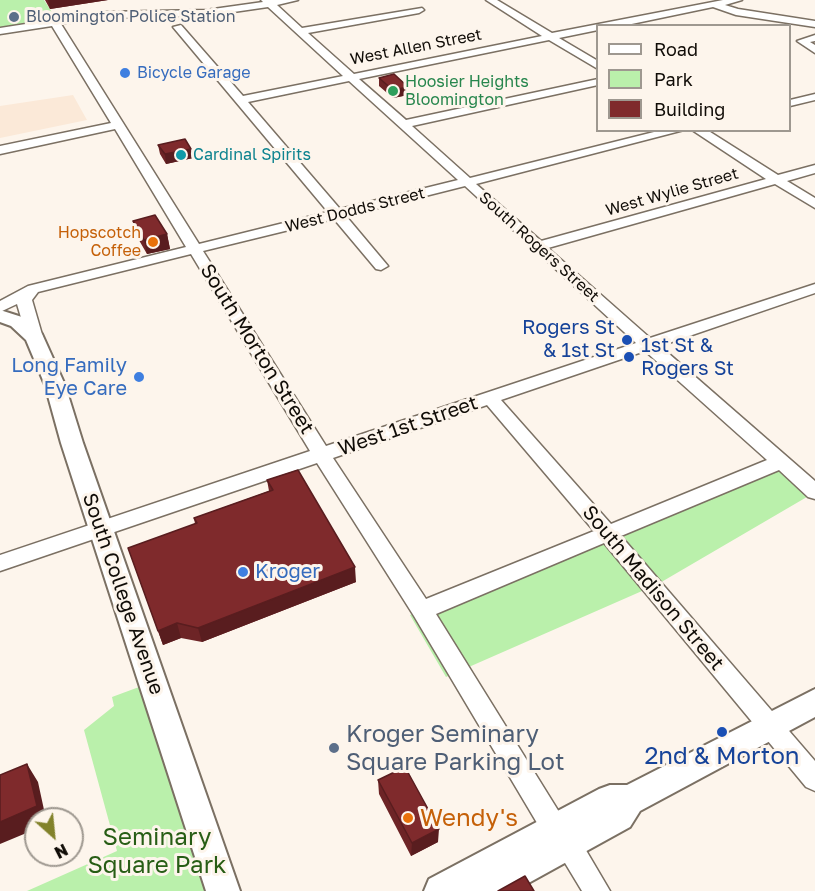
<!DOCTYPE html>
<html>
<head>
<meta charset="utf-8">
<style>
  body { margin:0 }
  #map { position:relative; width:815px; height:891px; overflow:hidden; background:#fdf5ec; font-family:"Golos Text",sans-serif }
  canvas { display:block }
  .legend { position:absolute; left:596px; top:24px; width:195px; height:108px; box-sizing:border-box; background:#fdf5ec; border:2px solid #9e9890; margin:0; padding:8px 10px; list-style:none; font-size:18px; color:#100c07 }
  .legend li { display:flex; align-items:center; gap:12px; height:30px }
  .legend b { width:30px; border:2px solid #9e9890 }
  .north { position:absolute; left:24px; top:807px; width:60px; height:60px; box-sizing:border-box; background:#fdf5ec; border:2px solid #9e9890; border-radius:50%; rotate:153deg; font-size:16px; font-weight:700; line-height:24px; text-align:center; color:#100c07 }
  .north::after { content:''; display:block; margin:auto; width:21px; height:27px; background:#82822b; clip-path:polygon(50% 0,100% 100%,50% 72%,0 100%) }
</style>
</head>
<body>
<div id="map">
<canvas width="815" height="891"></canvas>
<ul class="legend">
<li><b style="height:8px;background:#fff"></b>Road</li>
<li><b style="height:16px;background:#baf0ab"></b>Park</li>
<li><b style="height:16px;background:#7f2a2c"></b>Building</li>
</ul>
<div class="north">N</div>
</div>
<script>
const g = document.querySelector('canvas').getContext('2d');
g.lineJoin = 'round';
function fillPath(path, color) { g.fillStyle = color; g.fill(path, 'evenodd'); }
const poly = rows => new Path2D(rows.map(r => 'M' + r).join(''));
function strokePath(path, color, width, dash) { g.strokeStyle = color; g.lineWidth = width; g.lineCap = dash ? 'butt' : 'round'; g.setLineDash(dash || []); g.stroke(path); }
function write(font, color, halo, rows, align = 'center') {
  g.font = font + ' "Golos Text",sans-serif'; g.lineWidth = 6; g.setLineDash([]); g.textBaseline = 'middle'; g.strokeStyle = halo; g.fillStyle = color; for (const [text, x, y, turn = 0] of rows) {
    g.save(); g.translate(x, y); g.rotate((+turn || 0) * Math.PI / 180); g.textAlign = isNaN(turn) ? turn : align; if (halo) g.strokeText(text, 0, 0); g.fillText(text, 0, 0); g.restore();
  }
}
fillPath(poly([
  [73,95,87,120,0,138,0,106]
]), '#fbe9d8');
fillPath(poly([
  [0,0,44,0,57,20,0,29],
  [777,463,812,494,658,584,446,677,410,615],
  [139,687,213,891,27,891,117,851,84,730,114,706,112,697]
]), '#baf0ab');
const minor = poly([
  [261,0,298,0,277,5,302,28,422,8,424,10,419,13,308,33,354,74,542,36,486,0,497,0,552,33,723,0,742,0,725,5,738,9,815,21,815,27,736,15,713,7,622,26,598,26,598,30,559,38,598,61,598,69,549,40,359,79,406,120,598,79,598,85,412,126,470,178,662,130,684,130,476,184,541,241,766,179,692,130,707,130,778,175,815,165,815,173,787,181,815,198,815,208,775,184,548,248,650,338,815,284,815,293,660,346,815,481,815,499,808,497,779,470,621,536,815,761,815,791,806,787,604,543,436,614,564,820,567,832,577,835,610,891,582,891,559,853,556,841,546,838,414,616,317,463,0,571,0,555,310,451,191,254,38,292,32,300,43,338,41,341,35,343,27,338,17,304,0,312,0,301,28,286,186,247,115,129,0,154,0,146,111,123,52,26,0,34,0,28,103,12,206,10,263,2,261,0],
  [268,7,343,76,243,96,181,25,173,27,328,212,199,244,61,24,103,18,206,16,268,7],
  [349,81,458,180,340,209,248,102,349,81],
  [465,186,636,343,326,446,203,251,334,219,376,269,381,270,388,266,346,216,465,186],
  [645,351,767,460,611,524,501,400,645,351],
  [487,405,594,531,426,599,333,458,487,405],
  [815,35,815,41,810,42,815,45,815,53,797,41,815,35],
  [815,94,815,100,790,106,790,100,815,94]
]);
const major = poly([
  [0,310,25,318,42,334,65,385,83,443,240,891,206,891,61,443,45,385,26,340,11,326,0,322,0,310],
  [815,689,815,717,640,811,630,827,514,891,424,891,429,879,599,789,610,785,627,785,815,689]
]);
strokePath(minor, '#7b7063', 3);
strokePath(major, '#7b7063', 4);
fillPath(minor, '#fff');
fillPath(major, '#fff');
fillPath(poly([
  [45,0,108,0,50,9],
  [379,78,408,95,393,98,379,86],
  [158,145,193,158,166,164,160,154],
  [133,221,167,234,170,249,147,254,136,235],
  [267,480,356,582,202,642,181,638,163,645,128,548,195,524,194,518,269,491],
  [378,780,438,842,411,856,379,794]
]), '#6d2426');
fillPath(poly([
  [48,0,108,0,50,9],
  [408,87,408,95,393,98,393,90],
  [191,149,193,158,166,164,165,154],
  [167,234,170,249,147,254,144,240],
  [355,567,356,582,202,642,198,628],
  [177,623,181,638,163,645,158,631],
  [27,764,38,782,46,819,36,819,36,829,0,844,0,822],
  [439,829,438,842,411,856,412,843]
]), '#591d1f');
const building = poly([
  [394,74,408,87,393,90,379,78,394,74],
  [185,139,191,149,165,154,158,145,185,139],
  [155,215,167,234,144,240,133,221,155,215],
  [298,470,355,567,198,628,177,623,158,631,128,548,197,523,194,518,273,490,267,480,298,470],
  [27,764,37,806,0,822,0,775,27,764],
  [405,767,439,829,412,843,378,780,405,767],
  [525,876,534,891,498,891,525,876]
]);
fillPath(building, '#7f2a2c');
strokePath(building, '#591d1f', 1.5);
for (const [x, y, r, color] of [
  [14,17,6,"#5c6f8a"],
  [125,73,6,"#3f7fe0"],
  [393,91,6,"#2e9e5b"],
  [181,155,6,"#0f9aa8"],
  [153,242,6,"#e8710a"],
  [627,340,6,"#1a4fb4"],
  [629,357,6,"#1a4fb4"],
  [139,377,6,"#3f7fe0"],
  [243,572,6,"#3f7fe0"],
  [722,732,6,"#1a4fb4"],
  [334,748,6,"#5c6f8a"],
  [408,818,6,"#e8710a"]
]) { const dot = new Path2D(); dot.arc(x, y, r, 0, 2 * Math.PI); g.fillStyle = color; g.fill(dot); strokePath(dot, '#fdf5ec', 2); }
write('16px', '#4e5e75', '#fdf5ec', [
  ["Bloomington Police Station",26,17]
], 'left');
write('16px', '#100c07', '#fdf5ec', [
  ["West Allen Street",416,47,-11],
  ["West Wylie Street",672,192,-16],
  ["West Dodds Street",355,210,-14],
  ["South Rogers Street",539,247,42]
]);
write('16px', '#366cbe', '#fdf5ec', [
  ["Bicycle Garage",137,73]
], 'left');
write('16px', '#27864d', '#fdf5ec', [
  ["Hoosier Heights",405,82],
  ["Bloomington",405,100]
], 'left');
write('16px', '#0d838f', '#fdf5ec', [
  ["Cardinal Spirits",193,155]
], 'left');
write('16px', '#c56008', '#fdf5ec', [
  ["Hopscotch",141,233],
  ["Coffee",141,251]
], 'right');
write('20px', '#164399', '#fdf5ec', [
  ["Rogers St",615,328],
  ["& 1st St",615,351],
  ["1st St &",641,346,"left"],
  ["Rogers St",641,369,"left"]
], 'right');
write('20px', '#100c07', '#fdf5ec', [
  ["South Morton Street",257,349,58],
  ["West 1st Street",408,426,-19],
  ["South Madison Street",653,588,50],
  ["South College Avenue",123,594,71]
]);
write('20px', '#366cbe', '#fdf5ec', [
  ["Long Family",127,366],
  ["Eye Care",127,389],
  ["Kroger",255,572,"left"]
], 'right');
write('24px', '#4e5e75', '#fdf5ec', [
  ["Kroger Seminary",346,734],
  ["Square Parking Lot",346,762]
], 'left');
write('24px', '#164399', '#fdf5ec', [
  ["2nd & Morton",722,756]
]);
write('24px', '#c56008', '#fdf5ec', [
  ["Wendy's",420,818]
], 'left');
write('24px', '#275d15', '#fdf5ec', [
  ["Seminary",157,837],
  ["Square Park",157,865]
]);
</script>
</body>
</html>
